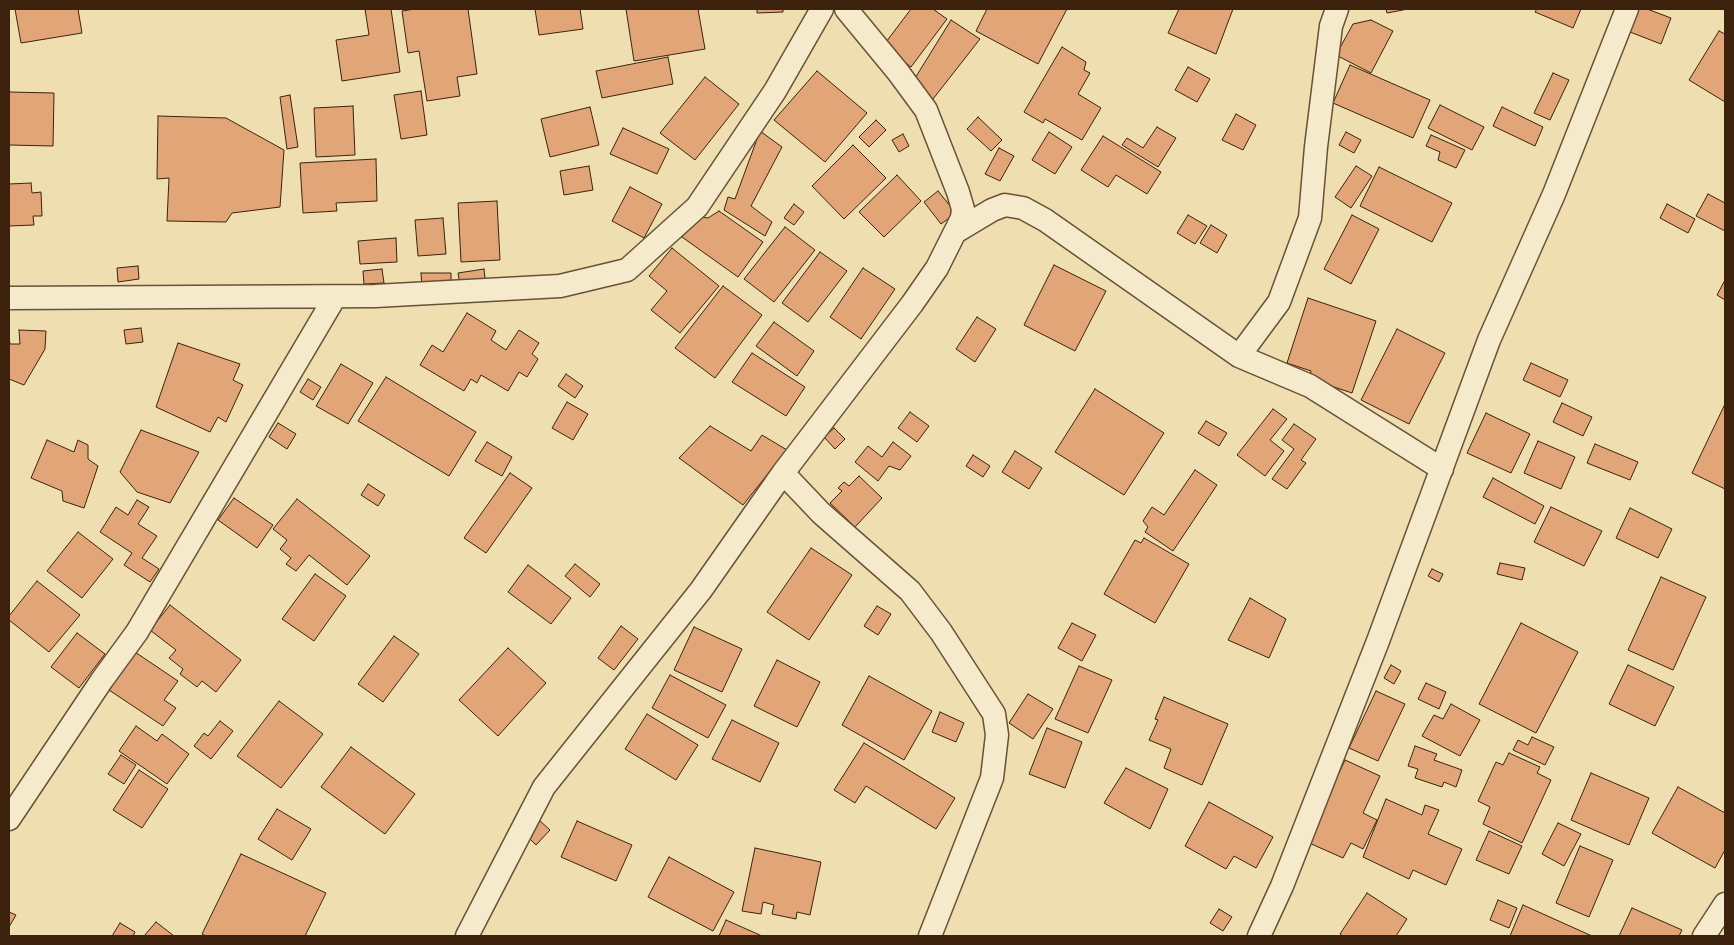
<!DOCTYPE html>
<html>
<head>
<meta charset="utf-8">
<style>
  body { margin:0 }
  #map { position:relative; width:1734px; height:945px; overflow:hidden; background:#efdfb0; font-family:"IM FELL Double Pica",serif }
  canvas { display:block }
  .frame { position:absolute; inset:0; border:10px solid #3c220d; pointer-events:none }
</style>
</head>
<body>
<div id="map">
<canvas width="1734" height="945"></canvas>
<div class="frame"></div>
</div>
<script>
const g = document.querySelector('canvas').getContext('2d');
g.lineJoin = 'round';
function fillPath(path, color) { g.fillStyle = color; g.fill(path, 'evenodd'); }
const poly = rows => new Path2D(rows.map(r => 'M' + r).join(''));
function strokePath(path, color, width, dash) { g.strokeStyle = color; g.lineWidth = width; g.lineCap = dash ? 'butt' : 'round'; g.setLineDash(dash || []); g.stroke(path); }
const building = poly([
  [15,9,78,9,82,33,21,43,15,9],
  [365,9,391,9,400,72,342,81,336,40,369,35,365,9],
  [415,9,468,9,477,74,457,77,460,96,427,101,419,51,408,53,402,11,415,9],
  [535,9,580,9,583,29,539,35,535,9],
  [626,9,698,9,705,49,634,61,626,9],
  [757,9,783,9,783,12,757,13,757,9],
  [911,9,933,9,947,19,911,67,883,46,911,9],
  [987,9,1067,9,1038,64,976,31,987,9],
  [1179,9,1233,9,1216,54,1168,33,1179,9],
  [1386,9,1408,9,1387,13,1386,9],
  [1537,9,1581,9,1573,28,1535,12,1537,9],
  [1639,9,1647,9,1671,18,1661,44,1630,32,1639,9],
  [951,20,980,39,933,99,912,83,951,20],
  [1371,20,1393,31,1371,73,1336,55,1353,24,1371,20],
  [1719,31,1725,34,1725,102,1689,80,1719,31],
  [1062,47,1086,62,1084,70,1090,73,1078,94,1101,108,1082,140,1045,119,1043,123,1024,112,1062,47],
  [668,57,673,84,602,98,596,71,668,57],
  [1350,65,1430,100,1413,138,1333,103,1350,65],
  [1188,67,1210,79,1197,102,1175,90,1188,67],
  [817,71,867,113,825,162,774,120,817,71],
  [1553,73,1569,80,1550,120,1534,113,1553,73],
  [705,77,739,104,695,160,660,133,705,77],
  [421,91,427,135,401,139,394,95,421,91],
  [9,92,54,93,53,146,9,145,9,92],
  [290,95,298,147,287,149,280,97,290,95],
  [1440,105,1484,127,1472,150,1428,128,1440,105],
  [353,106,355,155,316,157,314,108,353,106],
  [590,107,599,145,550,157,541,119,590,107],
  [1502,107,1543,127,1535,146,1493,126,1502,107],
  [1236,114,1256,125,1243,150,1222,140,1236,114],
  [158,116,226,118,284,150,280,207,232,213,226,222,167,221,169,178,157,179,158,116],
  [978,117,1002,140,991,151,967,129,978,117],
  [876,120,886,130,869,147,859,137,876,120],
  [1157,127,1176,138,1158,167,1122,145,1127,138,1143,148,1157,127],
  [623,128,669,149,657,174,610,154,623,128],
  [760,131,782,147,751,206,772,222,765,236,724,210,728,197,735,199,760,131],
  [1049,132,1072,147,1055,174,1032,160,1049,132],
  [1346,132,1361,140,1354,153,1339,145,1346,132],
  [903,134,909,146,899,152,892,140,903,134],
  [1431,135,1465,150,1456,168,1438,160,1440,152,1426,146,1431,135],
  [1103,136,1161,172,1147,194,1116,175,1108,187,1081,170,1103,136],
  [853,145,886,178,844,219,812,186,853,145],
  [999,148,1014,156,1000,181,985,174,999,148],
  [376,159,377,201,336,203,337,211,303,213,300,163,376,159],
  [589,166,593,190,564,195,560,171,589,166],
  [1356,166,1372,176,1351,208,1335,197,1356,166],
  [1379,167,1452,203,1432,242,1360,206,1379,167],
  [897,175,921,201,884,237,859,212,897,175],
  [31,183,32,193,41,192,42,216,33,216,34,225,9,226,9,184,31,183],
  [630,187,662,204,644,238,612,221,630,187],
  [938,191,956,213,941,224,924,202,938,191],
  [1708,194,1725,203,1725,231,1696,216,1708,194],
  [497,201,500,260,461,262,458,203,497,201],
  [794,204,804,212,794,225,784,218,794,204],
  [1667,204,1695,219,1688,233,1660,218,1667,204],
  [719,211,763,242,738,277,682,237,697,216,708,218,719,211],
  [1188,215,1207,226,1195,244,1177,233,1188,215],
  [1352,215,1379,229,1351,284,1324,269,1352,215],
  [443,218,446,254,418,256,415,220,443,218],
  [1211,225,1227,235,1217,253,1200,243,1211,225],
  [785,227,815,250,774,302,744,279,785,227],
  [396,238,397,262,360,264,358,241,396,238],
  [672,248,719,286,680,333,651,310,667,291,649,276,672,248],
  [820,252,847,271,808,322,782,303,820,252],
  [1054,265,1106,291,1075,351,1024,325,1054,265],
  [138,266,139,279,118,282,117,268,138,266],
  [863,268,895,289,861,339,830,317,863,268],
  [382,269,384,283,364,284,363,271,382,269],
  [484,269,486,287,461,291,458,273,484,269],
  [421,273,451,273,451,287,422,287,421,273],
  [1725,280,1725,300,1717,295,1725,280],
  [723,286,762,315,715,378,675,348,723,286],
  [1308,298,1376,321,1352,393,1310,379,1311,371,1287,363,1308,298],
  [467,313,496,331,491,340,506,350,519,330,539,343,532,354,538,359,527,377,519,372,508,391,481,375,477,383,471,379,464,391,420,365,432,345,443,352,467,313],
  [977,317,996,329,975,362,956,349,977,317],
  [774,322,814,351,797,376,756,346,774,322],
  [141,328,143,342,126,344,124,330,141,328],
  [1397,329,1445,353,1409,424,1361,400,1397,329],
  [19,330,46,331,45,349,24,385,9,379,9,338,10,344,20,344,19,330],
  [178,343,240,364,233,380,243,385,226,422,218,417,210,432,156,407,178,343],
  [752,353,805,387,786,416,732,382,752,353],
  [1531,363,1568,380,1560,397,1523,380,1531,363],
  [341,364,373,383,348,424,316,406,341,364],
  [566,374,583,386,575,398,558,386,566,374],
  [386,377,476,432,449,476,358,421,386,377],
  [308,379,321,387,313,400,300,392,308,379],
  [1095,389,1164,433,1124,495,1055,452,1095,389],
  [567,402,588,414,573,440,552,428,567,402],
  [1562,403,1592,417,1583,436,1553,422,1562,403],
  [1725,404,1725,489,1692,473,1725,404],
  [1273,409,1287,419,1270,440,1284,451,1265,476,1237,455,1273,409],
  [910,412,929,426,917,442,898,428,910,412],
  [1486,413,1530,434,1511,473,1467,453,1486,413],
  [1206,421,1227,433,1219,446,1198,433,1206,421],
  [278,423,296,434,287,449,269,437,278,423],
  [1294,424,1316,439,1301,460,1306,463,1287,489,1272,479,1294,449,1282,440,1294,424],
  [710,426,751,451,762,435,787,450,743,505,679,458,710,426],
  [834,428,845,439,835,449,824,437,834,428],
  [141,430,199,452,170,503,137,492,120,472,141,430],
  [47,440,74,452,78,440,88,445,88,459,98,466,84,508,63,501,62,491,31,478,47,440],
  [1538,441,1575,457,1561,489,1524,473,1538,441],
  [487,442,512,457,502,476,475,461,487,442],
  [893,442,911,456,900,470,889,466,878,481,855,462,868,446,882,457,893,442],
  [1595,444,1638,462,1630,480,1587,463,1595,444],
  [1015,451,1042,468,1029,489,1002,472,1015,451],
  [973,455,990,466,983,477,966,466,973,455],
  [1195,470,1217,485,1173,551,1145,532,1148,527,1143,521,1152,507,1164,515,1195,470],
  [510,473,532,488,486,553,464,538,510,473],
  [859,476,882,498,855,527,830,503,842,491,838,488,844,482,849,486,859,476],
  [1493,478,1544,506,1535,524,1483,497,1493,478],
  [368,484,385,495,378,506,361,495,368,484],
  [234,498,273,525,257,548,218,520,234,498],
  [297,499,370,556,347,585,309,555,296,571,286,564,291,558,280,549,287,540,273,529,297,499],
  [137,500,149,507,138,524,157,536,142,558,159,569,150,582,124,565,132,553,100,532,116,507,128,515,137,500],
  [1551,507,1602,531,1584,566,1534,542,1551,507],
  [1630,508,1672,529,1658,558,1616,538,1630,508],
  [78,532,113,559,82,598,47,571,78,532],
  [1144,538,1189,564,1155,623,1104,594,1135,540,1141,543,1144,538],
  [811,548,852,575,809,640,767,612,811,548],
  [1500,563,1525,568,1522,580,1497,574,1500,563],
  [575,564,600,584,590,597,565,576,575,564],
  [528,565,571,598,551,624,508,592,528,565],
  [1432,569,1443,574,1439,582,1428,576,1432,569],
  [315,574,346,596,314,641,282,619,315,574],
  [1661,577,1706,597,1673,670,1628,650,1661,577],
  [37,581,80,615,49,652,9,620,9,616,37,581],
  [1250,598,1286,619,1269,658,1228,640,1250,598],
  [170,605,241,660,216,692,202,681,197,687,180,674,183,669,169,658,176,650,150,630,170,605],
  [877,606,891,614,878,635,864,626,877,606],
  [1072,623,1096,635,1082,661,1058,648,1072,623],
  [1521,623,1578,652,1536,733,1479,704,1521,623],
  [621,626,638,639,614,670,598,658,621,626],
  [694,627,742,649,722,692,674,670,694,627],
  [77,633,105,654,79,688,51,667,77,633],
  [394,636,419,654,383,702,358,684,394,636],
  [129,648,178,681,164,700,176,708,163,726,103,686,129,648],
  [508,648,546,683,498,736,459,700,508,648],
  [777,660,820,682,797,727,754,706,777,660],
  [1391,665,1401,671,1394,684,1384,678,1391,665],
  [1628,665,1674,687,1655,726,1609,704,1628,665],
  [1079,666,1112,680,1088,733,1055,719,1079,666],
  [670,675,726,705,708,738,652,708,670,675],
  [869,676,932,711,904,760,842,725,869,676],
  [1426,683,1446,692,1439,709,1418,699,1426,683],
  [1376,691,1405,704,1378,761,1349,748,1376,691],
  [1028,694,1053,709,1033,739,1009,723,1028,694],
  [1164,697,1228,724,1202,785,1164,768,1171,749,1149,740,1158,720,1155,719,1164,697],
  [279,701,323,734,281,788,237,756,279,701],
  [1451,704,1480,720,1460,756,1422,736,1434,715,1443,719,1451,704],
  [940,712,964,723,956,742,932,732,940,712],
  [647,714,698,745,676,780,625,749,647,714],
  [732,720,779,743,760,782,712,759,732,720],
  [220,721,233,731,211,759,194,746,204,733,208,736,220,721],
  [136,726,157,741,162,734,189,754,167,784,119,751,136,726],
  [1047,728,1082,742,1065,788,1029,774,1047,728],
  [1532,737,1554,747,1545,765,1513,750,1518,740,1528,745,1532,737],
  [864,743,955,798,936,829,866,786,855,803,834,790,864,743],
  [1415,746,1437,754,1434,760,1462,770,1456,787,1444,782,1442,787,1415,778,1418,769,1408,766,1415,746],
  [351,747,415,794,385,834,321,787,351,747],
  [1509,753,1540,767,1537,773,1551,780,1522,843,1483,824,1490,807,1478,801,1496,762,1503,765,1509,753],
  [121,755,136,765,124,784,108,774,121,755],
  [1345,760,1380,776,1363,813,1377,820,1363,849,1351,843,1343,858,1307,842,1345,760],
  [1126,768,1168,789,1150,829,1104,803,1126,768],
  [139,770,168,789,142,828,113,810,139,770],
  [1591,773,1649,798,1629,845,1571,820,1591,773],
  [1678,787,1725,813,1725,850,1715,868,1652,833,1678,787],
  [1386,799,1422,815,1425,805,1439,810,1428,834,1462,849,1446,885,1413,870,1409,879,1363,857,1386,799],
  [1209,802,1273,837,1256,868,1234,856,1226,869,1185,846,1209,802],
  [277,809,311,829,292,860,258,839,277,809],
  [539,820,550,830,536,845,526,835,539,820],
  [577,821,632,845,616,881,561,857,577,821],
  [1558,823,1581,834,1564,866,1542,854,1558,823],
  [1489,831,1522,846,1509,874,1476,860,1489,831],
  [1580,846,1613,860,1589,917,1556,903,1580,846],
  [755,848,821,862,810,915,797,912,796,919,772,914,774,905,763,902,761,914,742,911,755,848],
  [241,854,326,893,305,936,206,936,202,934,241,854],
  [669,857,734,892,713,931,648,897,669,857],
  [1367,893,1407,919,1396,936,1343,936,1340,934,1367,893],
  [1498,900,1517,908,1509,928,1490,920,1498,900],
  [1523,905,1592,936,1510,936,1523,905],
  [1632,908,1682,930,1679,936,1619,936,1632,908],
  [1219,909,1232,917,1223,931,1210,923,1219,909],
  [9,912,16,915,9,927,9,912],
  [726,920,762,936,719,936,726,920],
  [156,922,174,936,144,936,156,922],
  [120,923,135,932,133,936,112,936,120,923]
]);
fillPath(building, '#e1a578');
strokePath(building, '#3c220d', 1);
const street = poly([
  [957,231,992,210,1005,205,1023,208,1045,220,1239,356,1279,302,1310,218,1316,147,1331,26,1337,9],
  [9,298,375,296,560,286,627,270,697,207,775,91,822,9],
  [1239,356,1310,386,1442,469],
  [783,473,821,513,910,591,941,632,994,714,997,735,992,778,930,936],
  [9,819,102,680,137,632,335,297],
  [467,936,544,787,701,590,783,473,912,304,937,268,962,218,963,209,958,192,926,110,898,72,846,9],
  [1259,936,1282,886,1378,641,1489,340,1554,194,1627,9],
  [1704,936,1725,904]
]);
strokePath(street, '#695136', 25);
strokePath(street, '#f5eacc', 22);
</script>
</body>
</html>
